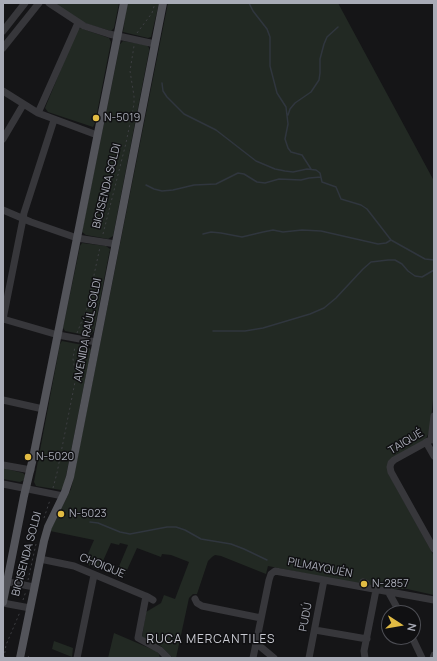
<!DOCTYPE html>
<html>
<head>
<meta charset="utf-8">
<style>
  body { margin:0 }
  #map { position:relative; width:437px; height:661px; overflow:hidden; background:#151517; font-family:Manrope,sans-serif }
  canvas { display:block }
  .frame { position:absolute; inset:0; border:4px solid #a8abb6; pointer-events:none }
  .north { position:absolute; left:381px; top:605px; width:40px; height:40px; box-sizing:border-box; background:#101012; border:1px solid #4d4e54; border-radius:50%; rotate:102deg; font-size:11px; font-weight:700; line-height:16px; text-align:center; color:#a8abb6 }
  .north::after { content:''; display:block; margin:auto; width:14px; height:18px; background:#e1bb43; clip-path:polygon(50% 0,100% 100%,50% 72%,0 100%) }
</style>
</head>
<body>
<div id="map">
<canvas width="437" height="661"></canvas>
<div class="frame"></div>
<div class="north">N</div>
</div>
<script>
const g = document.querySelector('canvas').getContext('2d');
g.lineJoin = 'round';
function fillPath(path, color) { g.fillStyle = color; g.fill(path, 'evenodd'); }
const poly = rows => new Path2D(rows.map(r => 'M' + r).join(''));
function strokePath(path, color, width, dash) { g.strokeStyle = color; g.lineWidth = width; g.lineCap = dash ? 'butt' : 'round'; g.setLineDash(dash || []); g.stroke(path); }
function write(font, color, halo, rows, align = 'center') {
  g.font = font + ' Manrope,sans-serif'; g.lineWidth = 3; g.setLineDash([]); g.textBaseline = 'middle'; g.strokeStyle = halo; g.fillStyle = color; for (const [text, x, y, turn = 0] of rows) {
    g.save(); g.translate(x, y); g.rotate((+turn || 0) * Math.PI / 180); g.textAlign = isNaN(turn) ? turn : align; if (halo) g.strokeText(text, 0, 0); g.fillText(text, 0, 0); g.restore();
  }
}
fillPath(poly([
  [53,3,119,3,114,28,111,31,81,22],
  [127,3,159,3,151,37,148,38,123,32],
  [168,3,338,3,434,181,434,390,430,430,426,439,392,459,388,473,434,556,434,595,407,589,387,589,363,585,268,566,266,574,221,556,215,555,212,557,208,561,197,594,193,594,189,598,176,658,173,658,161,646,142,637,146,612,161,603,164,595,175,599,189,562,171,555,162,554,161,557,137,548,123,579,115,576,128,545,120,543,119,545,111,543,99,570,84,563,94,540,50,531,71,489,73,480],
  [80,28,109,38,111,42,95,123,93,127,48,112,45,108,77,30],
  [123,41,147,45,149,48,149,51,113,236,108,239,86,235,82,232,120,44],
  [82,243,106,246,110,249,94,331,90,336,65,331,63,328,80,246],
  [62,341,88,346,91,350,64,486,61,490,36,486,34,482,60,344],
  [3,468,23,473,25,475,24,480,20,482,3,479],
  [114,633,156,651,159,654,160,658,108,658],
  [54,641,73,648,72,657,52,649]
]), '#222923');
strokePath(poly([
  [249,3,253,11,267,29,270,37,270,66,277,93,286,107,288,124,285,139,288,148,291,152,302,155,311,169],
  [162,83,163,91,167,97,184,114,216,130,256,161,275,169,285,171,293,172,307,169,316,170,320,173,322,182,336,187,341,199,361,205,367,209,391,240,425,259,434,260],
  [288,115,290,109,295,103,311,92,319,80,320,73,320,59,324,44,327,37,338,27],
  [146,185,154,189,162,191,173,190,194,185,216,184,238,173,244,174,257,182,265,183,279,179,301,180,309,178,321,177],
  [203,234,211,232,221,233,242,237,263,232,273,230,283,232,302,230,321,231,378,244,386,243,391,240],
  [213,331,245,331,263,328,310,314,324,308,336,298,363,269,371,262,388,260,395,260,402,264,408,271,415,276,422,277,434,270],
  [90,522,98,523,120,532,130,534,167,527,176,527,185,530,201,539,231,544,244,549,267,560]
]), '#30363e', 1.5);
strokePath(poly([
  [137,33,152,13,155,3],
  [103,234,126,143,134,104,134,96,130,71,134,46],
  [77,333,87,308,100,247],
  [53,488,57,473,76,377,73,359,75,346],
  [44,518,50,500],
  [28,580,36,544],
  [23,600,26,591],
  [4,658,6,645,20,612],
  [28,658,29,654]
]), '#3d3e42', 1, [2, 3]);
strokePath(poly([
  [49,3,84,26,109,34,155,44],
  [3,31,25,3],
  [3,48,39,3],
  [3,91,38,113,97,135],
  [38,113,78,23],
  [54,120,24,213,23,219,3,319,58,335,96,342],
  [3,139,23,105],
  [3,210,31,222,77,238,116,244],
  [3,400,43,409],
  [434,438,394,460,391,463,390,467,391,472,434,549],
  [431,440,434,416],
  [426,442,434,456],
  [3,465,31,470],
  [3,484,63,496],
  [40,559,74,566,148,597,153,600],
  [3,581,34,587],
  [363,582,366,583,366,585,363,585,363,582],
  [389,593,400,613],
  [146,596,138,638,160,650,168,658],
  [195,599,197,603,202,606,261,618],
  [3,603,30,608],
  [315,630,367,639],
  [412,637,422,658],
  [256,643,274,658],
  [77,658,94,575],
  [253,658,269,580,271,574,275,571,434,600],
  [309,658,324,580],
  [365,658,364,651,376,590],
  [433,658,434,655]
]), '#37373b', 7);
strokePath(poly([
  [3,602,24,496,33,458,124,3],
  [20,658,44,541,48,527,65,492,70,477,163,3]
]), '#53545a', 8);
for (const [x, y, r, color] of [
  [96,118,4,"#e1bb43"],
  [28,457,4,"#e1bb43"],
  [61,514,4,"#e1bb43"],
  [364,584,4,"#e1bb43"]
]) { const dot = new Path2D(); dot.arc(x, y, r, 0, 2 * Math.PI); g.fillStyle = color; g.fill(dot); strokePath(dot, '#101012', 1.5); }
write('11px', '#a8abb6', '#101012', [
  ["N-5019",104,118],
  ["N-5020",36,457],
  ["N-5023",69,514],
  ["N-2857",372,584]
], 'left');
write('11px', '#a8abb6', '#101012', [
  ["BICISENDA SOLDI",107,186,-76],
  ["AVENIDA RAÚL SOLDI",88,330,-79],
  ["TAIQUÉ",406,442,-31],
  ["BICISENDA SOLDI",27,554,-75],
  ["CHOIQUE",102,566,22],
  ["PILMAYQUÉN",320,568,11],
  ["PUDÚ",306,617,-79]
]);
g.letterSpacing = '1px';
write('12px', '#c9cad2', '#101012', [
  ["RUCA MERCANTILES",211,640]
]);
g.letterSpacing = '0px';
</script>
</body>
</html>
